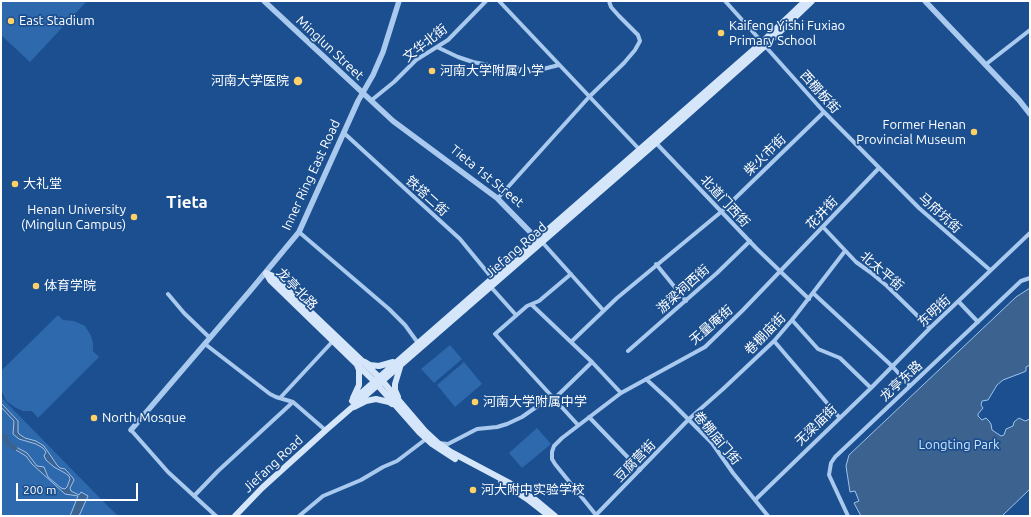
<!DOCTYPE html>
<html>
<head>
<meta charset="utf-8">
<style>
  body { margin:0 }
  #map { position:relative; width:1031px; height:517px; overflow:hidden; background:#1b4f8f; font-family:Ubuntu,sans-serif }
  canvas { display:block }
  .frame { position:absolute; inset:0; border:2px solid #fff; pointer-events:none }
  .scale { position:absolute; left:16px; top:483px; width:122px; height:18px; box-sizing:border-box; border:2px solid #fff; border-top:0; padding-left:5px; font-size:12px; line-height:14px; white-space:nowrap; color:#fff; -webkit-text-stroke:3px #1b4f8f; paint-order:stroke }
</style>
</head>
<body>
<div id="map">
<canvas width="1031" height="517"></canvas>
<div class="frame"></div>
<div class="scale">200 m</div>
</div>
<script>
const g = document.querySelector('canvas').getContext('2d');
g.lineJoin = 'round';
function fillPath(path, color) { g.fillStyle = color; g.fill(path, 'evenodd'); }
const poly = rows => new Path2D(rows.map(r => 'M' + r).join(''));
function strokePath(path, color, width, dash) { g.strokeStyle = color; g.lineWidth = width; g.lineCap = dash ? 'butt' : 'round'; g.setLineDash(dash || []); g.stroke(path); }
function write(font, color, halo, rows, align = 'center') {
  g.font = font + ' Ubuntu,"Noto Sans SC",sans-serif'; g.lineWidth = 3.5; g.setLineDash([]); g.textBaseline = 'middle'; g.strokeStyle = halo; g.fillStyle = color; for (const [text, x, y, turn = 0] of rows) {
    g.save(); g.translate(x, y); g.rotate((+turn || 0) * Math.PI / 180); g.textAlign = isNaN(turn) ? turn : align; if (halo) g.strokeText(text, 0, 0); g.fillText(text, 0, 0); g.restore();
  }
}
fillPath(poly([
  [1,1,87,1,30,62,1,35],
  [58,315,63,320,74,321,85,326,91,336,93,343,93,351,99,357,38,418,32,411,23,411,16,408,6,401,1,389,1,371],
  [450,345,462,359,434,383,421,369],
  [464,362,482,384,455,407,437,385],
  [1,397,94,492,118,516,1,516],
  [537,428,551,444,522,468,509,453]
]), '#2e69ad');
const water = poly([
  [1030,288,1030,365,1026,367,1026,371,1024,372,1003,380,997,385,988,400,982,401,981,405,983,408,978,414,978,416,982,420,986,418,989,421,991,424,992,430,1001,436,1004,435,1006,429,1013,426,1014,422,1019,418,1025,421,1030,419,1030,489,1002,516,861,516,854,503,859,501,855,491,850,492,846,466,849,455,1016,297,1030,288],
  [1,403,18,421,18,432,19,434,25,438,36,441,44,446,57,465,60,468,65,469,73,478,74,480,70,488,71,491,79,495,81,492,88,496,79,516,70,516,78,496,65,494,32,464,26,456,16,450,15,448,16,447,27,453,37,466,44,467,48,477,61,488,65,489,67,487,70,479,69,476,65,473,54,467,46,460,44,456,46,452,43,448,36,444,19,439,13,434,14,421,1,407,1,403]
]);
fillPath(water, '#3c6290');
strokePath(water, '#9cc4f0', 1);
strokePath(poly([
  [1,435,5,437,8,444,15,448]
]), '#3c6290', 4.5);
strokePath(poly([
  [499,1,639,149],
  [725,1,762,42],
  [765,46,824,112,919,208,990,270],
  [437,47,458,57,473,62,499,67,539,70,559,65],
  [985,65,1030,30],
  [373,99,394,82,416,60,448,40,486,1],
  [344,133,460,239,492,278],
  [656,143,756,248,809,299],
  [499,197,589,97,624,63,635,50,640,41,638,35,619,16,611,7,609,1],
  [823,227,856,262,870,272,887,286,930,328],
  [299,232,389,309,405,325,418,343],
  [542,242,603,310],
  [656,264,686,301],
  [571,274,539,301,527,306,495,334,578,425],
  [490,286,516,315],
  [813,293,892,366,910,386],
  [168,294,184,313,210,338],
  [959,302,978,322],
  [532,305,592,362,621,393],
  [792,320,818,349,840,358,871,388],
  [774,341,839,417],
  [571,342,617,298,721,212,824,112],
  [205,344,270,394,276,397,293,402,323,428],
  [628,351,717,273,750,241],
  [646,379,670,401,712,443,733,473,768,516],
  [280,398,333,341],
  [554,399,592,362],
  [589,417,640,470],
  [131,430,168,472,216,516],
  [438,443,448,444,477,429,497,427,507,424,522,417,552,396],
  [194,496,218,471,293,402],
  [755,500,871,388,930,328,1030,233],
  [596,515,555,464,552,459,552,452,554,446,562,438,621,393,705,347,743,310,879,168],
  [299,516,323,496,361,480,383,467,397,461,426,439],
  [595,516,689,419,723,389,774,341,792,320,845,251],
  [848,516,829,475,831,463,835,457,1021,281,1030,278]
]), '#a9c9ee', 4);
strokePath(poly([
  [264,1,393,121,497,198,537,239,540,241],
  [925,1,1019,100,1030,114],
  [131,430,250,291,299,232,358,101,373,75,383,52,399,1]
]), '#a9c9ee', 5.5);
strokePath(poly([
  [266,273,273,276,379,377,425,431,438,443,451,452,517,487,537,501,555,516],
  [266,273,270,280,374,381,419,432,432,444,455,459],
  [365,362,370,365,379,366,393,362],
  [398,397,395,390,395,384,401,364],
  [353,398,359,385,359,370,357,365],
  [352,401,760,44,805,1],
  [354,407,366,401,376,399,389,402,392,404],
  [501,482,527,499,549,516],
  [235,516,262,488,326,430,656,143,765,46,812,1]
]), '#d6e6fa', 6);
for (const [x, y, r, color] of [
  [11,21,4,"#ffd166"],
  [721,33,4,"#ffd166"],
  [432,71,4,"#ffd166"],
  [298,81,5,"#ffd166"],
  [974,132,4,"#ffd166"],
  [15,184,4,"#ffd166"],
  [134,217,4,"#ffd166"],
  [36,286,4,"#ffd166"],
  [475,402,4,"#ffd166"],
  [94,418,4,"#ffd166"],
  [473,490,4,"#ffd166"]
]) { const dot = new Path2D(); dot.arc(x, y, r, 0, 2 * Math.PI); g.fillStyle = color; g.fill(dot); strokePath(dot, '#1b4f8f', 1.5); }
write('13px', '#fff', '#1b4f8f', [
  ["East Stadium",19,21],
  ["Kaifeng Yishi Fuxiao",729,26],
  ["Primary School",729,41],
  ["河南大学附属小学",440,71],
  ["河南大学医院",289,81,"right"],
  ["Former Henan",966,125,"right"],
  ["Provincial Museum",966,140,"right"],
  ["大礼堂",23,184],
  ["Henan University",126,210,"right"],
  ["(Minglun Campus)",126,225,"right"],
  ["体育学院",44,286],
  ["河南大学附属中学",483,402],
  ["North Mosque",102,418],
  ["河大附中实验学校",481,490]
], 'left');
write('13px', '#fff', '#1b4f8f', [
  ["文华北街",425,43,-38],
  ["Minglun Street",330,48,43],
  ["西棚板街",820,92,48],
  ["柴火市街",765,155,-44],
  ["Inner Ring East Road",311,175,-65],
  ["Tieta 1st Street",487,176,39],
  ["铁塔二街",427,196,42],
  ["北道门西街",725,201,47],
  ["花井街",822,213,-47],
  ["马府坑街",940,213,42],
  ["Jiefang Road",516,250,-41],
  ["北太平街",882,271,41],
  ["龙亭北路",297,289,46],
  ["游梁祠西街",683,289,-42],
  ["东明街",934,311,-43],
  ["无量庵街",711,325,-41],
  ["卷棚庙街",765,334,-46],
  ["龙亭东路",901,381,-43],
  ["无梁庙街",816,425,-44],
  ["卷棚庙门街",717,438,50],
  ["豆腐营街",635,461,-46],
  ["Jiefang Road",273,464,-43]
]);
write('13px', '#cfe3fa', '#1b4f8f', [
  ["Longting Park",959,445]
]);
write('bold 17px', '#fff', '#1b4f8f', [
  ["Tieta",187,202]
]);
</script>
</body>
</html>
